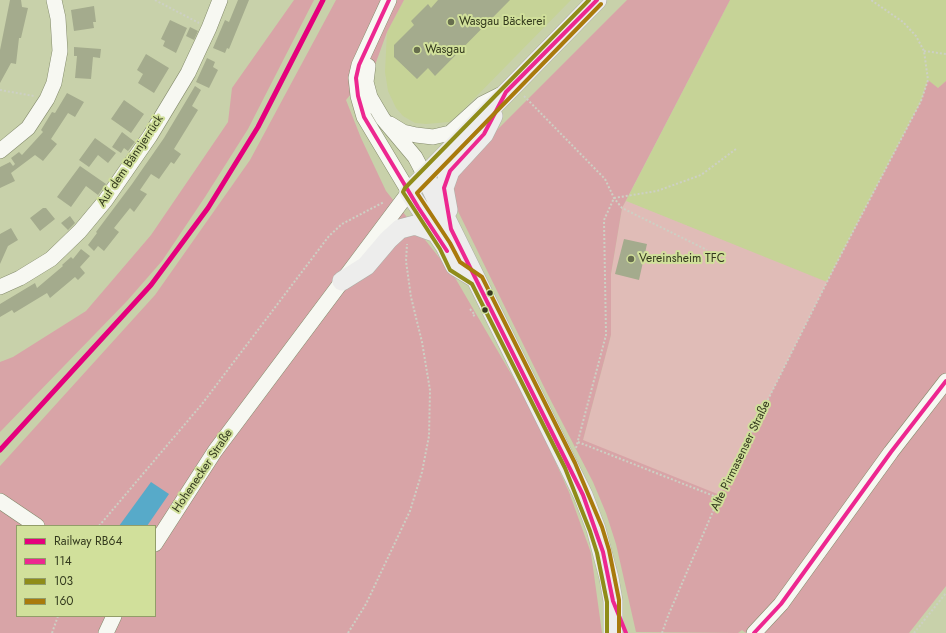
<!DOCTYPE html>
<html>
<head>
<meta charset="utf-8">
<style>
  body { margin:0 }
  #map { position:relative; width:946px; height:633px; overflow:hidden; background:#c8d1aa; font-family:Jost,sans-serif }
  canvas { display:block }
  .legend { position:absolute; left:16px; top:525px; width:140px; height:92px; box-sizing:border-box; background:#d1e09b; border:1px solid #929d69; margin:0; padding:5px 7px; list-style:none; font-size:12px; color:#33391d }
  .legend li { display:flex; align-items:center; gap:8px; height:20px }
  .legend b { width:20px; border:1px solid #929d69 }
</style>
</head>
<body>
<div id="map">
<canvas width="946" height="633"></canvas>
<ul class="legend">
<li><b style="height:5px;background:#e5007d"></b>Railway RB64</li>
<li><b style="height:5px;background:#ed2790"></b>114</li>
<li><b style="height:5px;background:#8f8c19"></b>103</li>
<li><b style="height:5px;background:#a97a0c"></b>160</li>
</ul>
</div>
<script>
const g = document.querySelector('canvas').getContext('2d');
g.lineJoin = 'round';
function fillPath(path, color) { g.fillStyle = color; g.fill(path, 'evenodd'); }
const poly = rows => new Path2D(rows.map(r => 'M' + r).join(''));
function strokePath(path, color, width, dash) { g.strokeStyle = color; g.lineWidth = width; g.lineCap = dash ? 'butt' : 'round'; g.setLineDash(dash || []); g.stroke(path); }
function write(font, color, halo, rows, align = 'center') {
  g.font = font + ' Jost,sans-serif'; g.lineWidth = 4; g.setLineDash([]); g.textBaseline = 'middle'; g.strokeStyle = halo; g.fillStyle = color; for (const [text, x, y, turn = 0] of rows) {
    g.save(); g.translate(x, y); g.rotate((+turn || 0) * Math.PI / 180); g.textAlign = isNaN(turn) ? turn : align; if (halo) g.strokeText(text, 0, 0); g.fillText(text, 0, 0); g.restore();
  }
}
fillPath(poly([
  [404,0,571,0,458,115,449,122,426,124,415,123,403,116,396,108,388,91,385,72,387,32],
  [730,0,946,0,946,81,938,88,928,81,921,101,827,283,626,201]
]), '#c6d397');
fillPath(poly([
  [946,81,797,558,583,440,611,335,611,274,622,208,626,201,832,284]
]), '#e0bcb7');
fillPath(poly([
  [294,0,314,0,248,129,205,197,162,261,127,301,0,432,0,362,13,357,86,311,151,235,228,122,232,88],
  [336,0,404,0,387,32,375,65,346,100,361,138,386,191,454,276,531,408,569,492,591,553,602,633,0,633,0,466,155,295,250,160],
  [17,526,155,526,155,616,17,616],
  [627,0,730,0,622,208,611,274,611,335,583,440,720,495,834,268,921,101,928,80,938,88,946,81,946,586,909,633,746,633,742,630,738,633,636,632,616,544,606,513,593,482,547,393,455,205,452,188,465,162]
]), '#d8a4a7');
fillPath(poly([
  [151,482,169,494,147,526,119,526]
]), '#57aac9');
fillPath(poly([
  [10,0,21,0,22,7,28,8,21,38,19,38,16,64,11,63,0,83,0,50],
  [238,0,249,0,229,49,227,48,225,53,213,48,225,20,229,22],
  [438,0,510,0,435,76,428,68,417,79,394,57,394,45,414,25,411,21,428,4,431,8],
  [94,6,96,22,93,22,94,28,74,31,71,10],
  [170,20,187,28,176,53,163,46,165,41,161,39],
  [190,27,198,31,194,40,186,36],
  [74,47,101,49,100,58,93,57,91,79,75,78,77,56,74,56],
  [146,54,169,68,154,93,138,83,143,74,137,70],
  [207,58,215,62,213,67,218,70,209,88,196,82],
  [195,86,201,90,192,106,198,110,174,149,181,154,174,164,171,162,159,179,151,174,140,190,147,194,134,212,130,208,114,228,119,232,104,251,98,246,94,251,88,245,97,233,96,232,132,184,164,138],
  [67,93,84,102,75,117,68,113,51,139,57,144,43,161,35,155,11,173,15,181,0,188,0,167,10,162,13,166,15,164,11,158,19,152,22,155,43,132,41,130,52,112,55,113],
  [124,100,144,114,131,133,111,119],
  [122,132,135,142,128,151,124,148,121,153,112,147],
  [95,138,116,153,108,163,98,155,89,167,79,160],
  [80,166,106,184,98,195,86,186,71,207,57,197],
  [43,208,46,208,55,219,40,231,30,218],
  [70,216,75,223,68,230,61,223],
  [11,228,18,240,8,246,0,264,0,234],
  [624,239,647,244,639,280,615,274],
  [81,249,90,256,80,267,85,273,78,280,75,277,50,298,47,293,14,313,12,310,0,317,0,304,35,283,37,288,63,266,62,265,71,257,73,259]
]), '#a4ab8d');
const minor = poly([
  [368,66,366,82,370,97,383,119,415,157,425,176],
  [390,124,403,132,416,135,433,137,450,133,482,104,500,95],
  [0,151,28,128,47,99,54,83,60,51,58,18,54,0],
  [0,287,20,278,51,259,80,231,105,201,150,136,188,73,209,28,220,0],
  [0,501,37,526],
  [155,544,215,451,409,192,364,117,358,96,356,78,359,65,389,0],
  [106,633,114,616],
  [754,633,781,604,891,452,946,381]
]);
const major = poly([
  [425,176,583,495,596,529,609,578,613,601,613,633],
  [448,210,444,188,450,171,484,134,493,116],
  [473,277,455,266,445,246,409,192,597,0],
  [342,281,366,266,388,240,400,229,415,225,434,232]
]);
strokePath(minor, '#838a6b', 16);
strokePath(major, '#adaea5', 20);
strokePath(poly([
  [155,0,199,23],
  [924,51,946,54],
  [0,90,34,96],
  [524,96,605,179,614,198,622,208,707,250],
  [470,309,475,315,473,316],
  [578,442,719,498],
  [576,448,606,335,604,220,614,198,657,191,701,175,736,149],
  [99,526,202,404,329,236,342,224,384,202],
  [52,633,58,616],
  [348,633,366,604,410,511,422,472,429,436,430,390,422,342,411,297,406,261,407,244],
  [662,633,668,616,720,495,834,268,921,101,928,80,924,51,916,36,903,22,871,0],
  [914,633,946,593]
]), '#cdd0c4', 2, [2, 2]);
strokePath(minor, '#f7f8f2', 15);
strokePath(major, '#ededec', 19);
strokePath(poly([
  [389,0,359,65,356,78,358,96,364,117,418,207,447,251],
  [597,0,506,92,484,134,450,171,444,188,451,229,583,495,603,552,613,601,626,633],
  [754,633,781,604,891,452,946,381]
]), '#ed2790', 4);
strokePath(poly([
  [589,0,405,188,403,192,440,249,450,270,472,284,565,468,590,531,597,553,607,602,607,633]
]), '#8f8c19', 4);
strokePath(poly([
  [601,4,417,193,450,243,460,262,482,277,575,463,602,527,609,550,619,600,619,633]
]), '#a97a0c', 4);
strokePath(poly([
  [0,450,151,285,208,208,258,127,323,0]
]), '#e5007d', 5);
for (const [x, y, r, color] of [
  [451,22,4,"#676e4e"],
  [417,50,4,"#676e4e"],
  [631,259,4,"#676e4e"],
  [490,293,3.5,"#33391d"],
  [485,310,3.5,"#33391d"]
]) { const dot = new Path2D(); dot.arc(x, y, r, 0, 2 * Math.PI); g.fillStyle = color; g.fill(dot); strokePath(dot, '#d1e09b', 1.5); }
write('12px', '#33391d', '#d1e09b', [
  ["Wasgau Bäckerei",459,22],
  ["Wasgau",425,50],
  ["Vereinsheim TFC",639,259]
], 'left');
write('12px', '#33391d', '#d1e09b', [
  ["Auf dem Bännjerrück",131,161,-56],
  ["Alte Pirmasenser Straße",741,456,-64],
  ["Hohenecker Straße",203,471,-56]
]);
</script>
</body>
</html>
